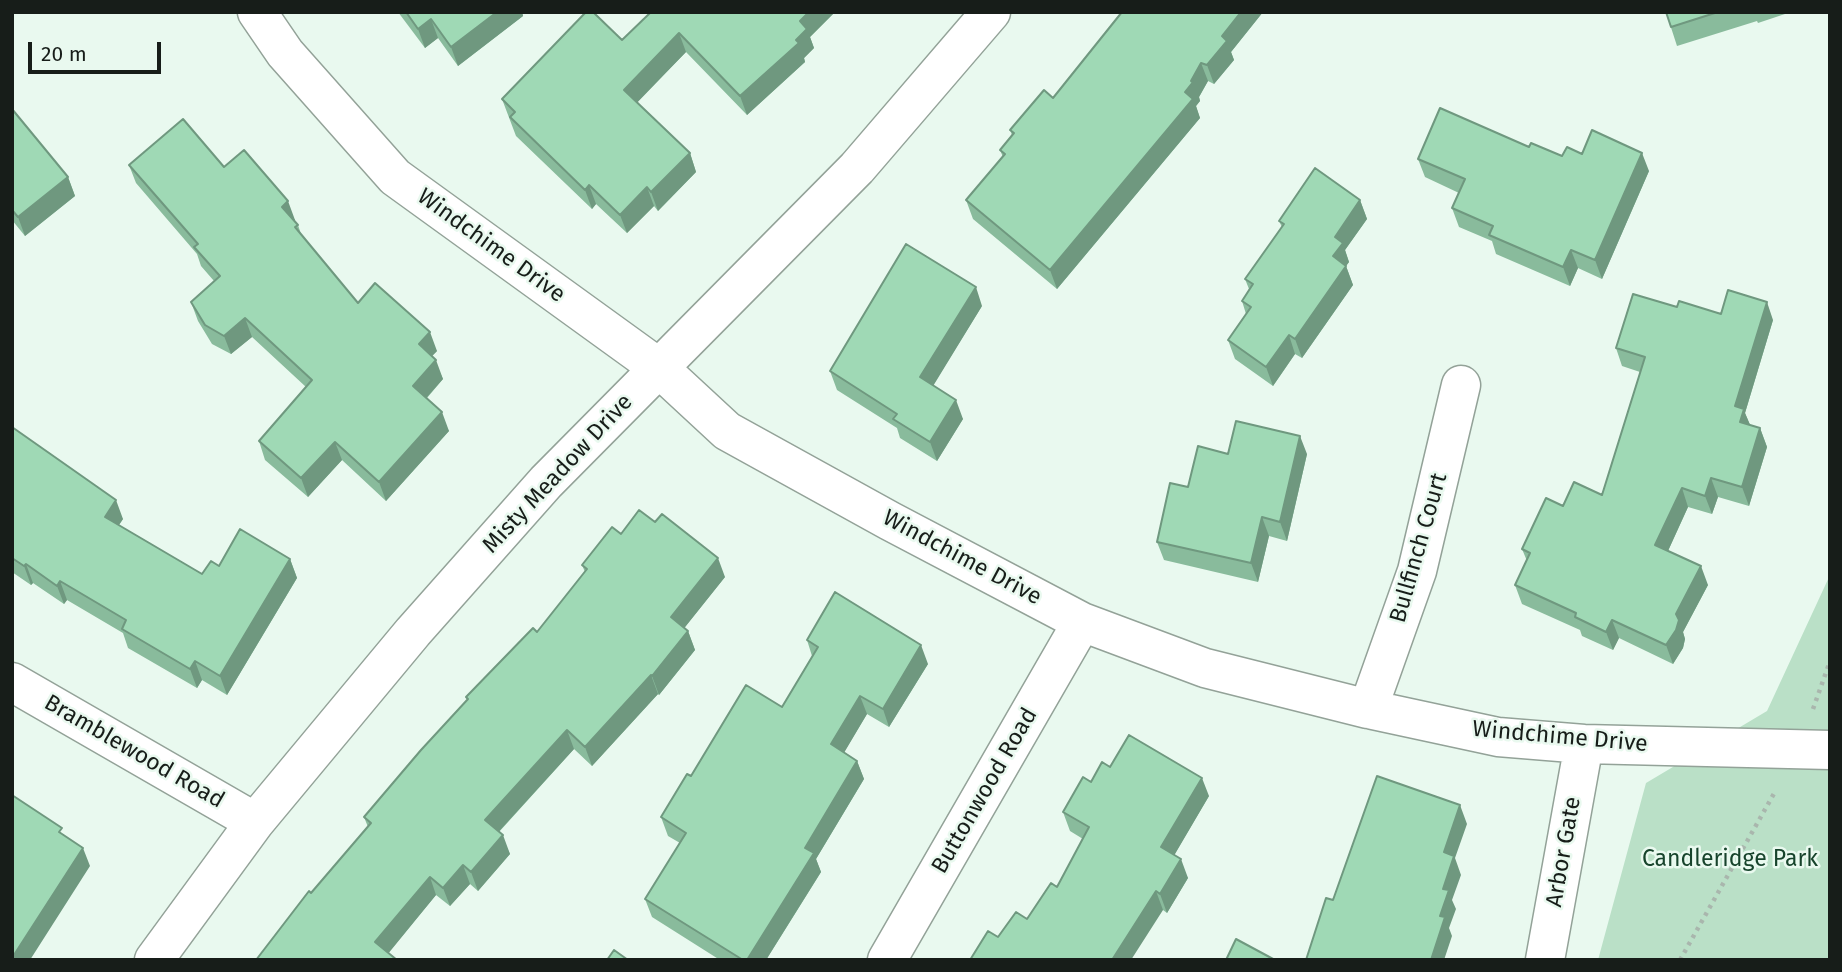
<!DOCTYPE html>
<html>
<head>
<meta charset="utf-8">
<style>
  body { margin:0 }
  #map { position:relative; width:1842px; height:972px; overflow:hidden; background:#e9f9ef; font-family:"Fira Sans",sans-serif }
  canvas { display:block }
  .frame { position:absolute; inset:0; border:14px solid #171d19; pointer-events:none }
  .scale { position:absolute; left:28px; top:42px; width:133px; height:32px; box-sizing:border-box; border:4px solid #171d19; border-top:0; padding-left:9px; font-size:21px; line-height:24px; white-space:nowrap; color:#171d19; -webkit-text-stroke:5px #e9f9ef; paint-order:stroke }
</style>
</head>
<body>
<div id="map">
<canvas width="1842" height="972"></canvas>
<div class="frame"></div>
<div class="scale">20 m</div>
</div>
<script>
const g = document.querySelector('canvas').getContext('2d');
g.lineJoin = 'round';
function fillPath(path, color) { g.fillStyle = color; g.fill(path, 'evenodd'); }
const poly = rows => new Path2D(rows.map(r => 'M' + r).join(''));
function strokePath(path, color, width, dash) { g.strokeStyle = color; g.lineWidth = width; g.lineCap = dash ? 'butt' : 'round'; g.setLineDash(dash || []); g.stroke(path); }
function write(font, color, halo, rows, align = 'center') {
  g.font = font + ' "Fira Sans",sans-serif'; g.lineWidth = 5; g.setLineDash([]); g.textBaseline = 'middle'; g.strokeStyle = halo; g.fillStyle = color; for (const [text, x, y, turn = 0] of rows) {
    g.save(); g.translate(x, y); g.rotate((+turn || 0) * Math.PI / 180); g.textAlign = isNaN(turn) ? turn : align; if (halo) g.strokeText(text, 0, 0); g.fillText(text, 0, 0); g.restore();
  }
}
fillPath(poly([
  [1830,575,1830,960,1598,960,1646,783,1767,711]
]), '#bae0c7');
const minor = poly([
  [257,12,285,53,395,177,659,368,727,431,890,521,1082,622,1205,668,1368,709,1498,737,1584,744,1830,750],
  [12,682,255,822],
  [1368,709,1417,571,1461,385],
  [154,960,255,822,413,632,546,482,857,168,991,12],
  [887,960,1082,622],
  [1545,960,1584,744]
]);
strokePath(minor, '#93a298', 41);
strokePath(poly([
  [1813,709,1830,661],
  [1680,960,1776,790]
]), '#a9b6ad', 4.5, [3.5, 5]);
strokePath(minor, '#fff', 38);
fillPath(poly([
  [398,12,522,12,523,16,458,66,438,38,425,48],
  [651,12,835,12,810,37,814,48,804,58,805,62,747,115,686,52,637,102,690,153,696,172,658,211,654,206,627,233,596,204,592,209,516,136,502,99,622,40],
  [1122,12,1263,12,1231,52,1234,60,1214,84,1208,81,1199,97,1200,101,1196,106,1200,118,1057,289,973,219,966,200,1003,157,1000,150,1012,135,1010,130,1053,98],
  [1666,12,1791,12,1758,23,1757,21,1677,46],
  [12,109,68,177,75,196,25,236,12,220],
  [1529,147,1562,156,1582,154,1649,171,1602,279,1578,268,1570,286,1496,254,1492,241,1459,227,1452,208,1459,193,1425,177,1418,159],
  [129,165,224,167,295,220,294,221,298,225,301,234,358,303,437,351,432,356,443,379,427,398,449,431,386,501,342,460,308,497,265,460,259,441,306,387,252,337,231,354,212,344,198,321,191,302,214,281,201,266,197,254,136,183],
  [1360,200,1367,219,1345,250,1349,262,1346,266,1353,285,1302,358,1295,354,1273,386,1235,359,1228,340,1246,314,1242,301,1249,289,1245,279,1282,227,1279,221],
  [982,306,933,385,963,419,937,461,900,438,897,428,837,390,830,371],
  [1677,307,1773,320,1745,413,1750,425,1760,428,1767,447,1749,506,1718,497,1712,514,1688,507,1668,551,1708,585,1683,632,1685,639,1683,648,1673,664,1619,638,1613,650,1582,636,1580,630,1522,604,1515,585,1527,561,1522,549,1563,506,1602,495,1640,372,1622,366,1616,348],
  [12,427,123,519,119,525,202,574,219,566,290,559,297,578,227,695,202,680,197,688,128,648,123,633,67,600,64,604,33,583,31,585,12,572],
  [1228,454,1307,454,1287,541,1269,536,1258,582,1164,560,1157,542,1188,487],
  [621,534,725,577,684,628,688,631,695,650,659,695,658,694,592,766,574,749,499,832,510,854,478,891,470,884,450,906,436,895,388,953,311,893,368,827,364,817,467,701,466,697,537,632,585,572,582,565],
  [807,640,928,664,889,727,867,714,844,752,857,761,864,779,816,859,821,872,766,960,720,960,652,917,645,899,680,843,668,836,661,817,691,776,782,707,812,656],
  [1110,767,1209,796,1174,855,1188,878,1167,913,1163,910,998,937,1027,919,1057,887,1083,839,1070,831,1063,812,1091,782]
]), '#89bb9c');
fillPath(poly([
  [497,12,522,12,523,16,458,66,451,47],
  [809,12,835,12,810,37,814,48,804,58,805,62,747,115,740,96,796,40,800,21],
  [1241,12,1263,12,1231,52,1234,60,1214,84,1207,65,1222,36],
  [431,19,438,38,425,48,418,29],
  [679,33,686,52,631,109,624,90],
  [1201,63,1208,81,1199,97,1200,101,1196,106,1200,118,1057,289,1050,270,1185,92],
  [690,153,696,172,658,211,651,192],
  [1642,153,1649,171,1602,279,1595,260],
  [68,177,75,196,25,236,18,217],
  [589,185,596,204,592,209,585,190],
  [647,187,654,206,627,233,620,215],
  [1360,200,1367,219,1345,250,1349,262,1346,266,1353,285,1302,358,1295,339,1333,256,1335,237],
  [288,201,295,220,288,226,282,207],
  [1571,250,1578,268,1570,286,1563,267],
  [976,287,982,306,927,396,920,377],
  [1767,302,1773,320,1745,413,1751,427,1740,422,1735,406],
  [245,318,252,337,231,354,224,336],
  [430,332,437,351,425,363,419,344],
  [1289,335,1295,354,1273,386,1266,367],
  [436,360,443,379,420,405,413,386],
  [956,400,963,419,937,461,930,442],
  [442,412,449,431,386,501,379,482],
  [1760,428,1767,447,1749,506,1742,487],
  [1300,436,1307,454,1287,541,1280,522],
  [335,442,342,460,308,497,301,478],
  [1711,478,1718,497,1712,514,1705,496],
  [1682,488,1688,507,1662,564,1655,545],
  [116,500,123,519,112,535,105,517],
  [1262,517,1269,536,1258,582,1251,563],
  [718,558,725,577,678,636,671,617],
  [290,559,297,578,227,695,220,676],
  [26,564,33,583,31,585,24,566],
  [1701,566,1708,585,1683,632,1685,639,1683,648,1673,664,1666,645,1676,614],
  [60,581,67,600,64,604,57,586],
  [1612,620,1619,638,1613,650,1606,632],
  [688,631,695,650,659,695,652,676],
  [921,645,928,664,889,727,883,709],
  [195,661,202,680,197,688,190,669],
  [651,675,658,694,592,766,585,747],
  [860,696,867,714,838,763,831,744],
  [567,730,574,749,492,839,485,820],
  [857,761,864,779,816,859,821,872,766,960,747,960,805,848],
  [1202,778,1209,796,1168,866,1161,847],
  [1460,805,1467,824,1455,858,1461,875,1452,900,1456,909,1449,928,1452,936,1444,960,1431,960,1440,916,1444,852],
  [503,835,510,854,478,891,471,872],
  [83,848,90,866,30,960,12,960,12,958],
  [1181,859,1188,878,1167,913,1160,894],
  [463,865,470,884,450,906,443,888],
  [430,877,436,895,383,960,375,942],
  [1156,891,1163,910,1131,960,1112,960]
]), '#6f987f');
const building = poly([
  [406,12,497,12,451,47,431,19,418,29,406,12],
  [586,12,593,12,622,40,651,12,809,12,800,21,807,29,796,40,799,43,740,96,679,33,624,90,690,153,651,192,647,187,620,215,589,185,585,190,510,117,515,112,502,99,586,12],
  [1122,12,1241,12,1222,36,1227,41,1207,65,1201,63,1191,81,1193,82,1185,92,1193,99,1050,270,966,200,1005,154,1000,150,1014,133,1010,130,1044,90,1053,98,1122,12],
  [1666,12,1718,12,1671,27,1666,12],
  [1440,108,1529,147,1531,143,1562,156,1567,147,1582,154,1592,130,1642,153,1595,260,1571,250,1563,267,1489,235,1493,226,1452,208,1465,179,1418,159,1440,108],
  [12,109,68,177,18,217,12,210,12,109],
  [183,119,224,167,244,150,288,201,282,207,298,225,295,227,358,303,375,283,430,332,419,344,436,360,413,386,442,412,379,482,335,442,301,478,259,441,312,380,245,318,224,336,205,325,191,302,220,276,194,247,198,244,129,165,183,119],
  [1315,168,1360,200,1335,237,1343,243,1333,256,1346,266,1295,339,1289,335,1266,367,1228,340,1251,307,1242,301,1253,284,1245,279,1284,224,1279,221,1315,168],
  [906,244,976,287,920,377,956,400,930,442,893,419,897,414,830,371,906,244],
  [1728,290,1767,302,1735,406,1744,409,1740,422,1760,428,1742,487,1711,478,1705,496,1682,488,1655,545,1701,566,1676,614,1679,620,1676,630,1666,645,1612,620,1606,632,1575,617,1576,613,1515,585,1530,553,1522,549,1546,498,1563,506,1574,482,1602,495,1645,357,1616,348,1633,294,1677,307,1679,301,1721,314,1728,290],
  [1236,421,1300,436,1280,522,1262,517,1251,563,1157,542,1170,483,1188,487,1198,446,1228,454,1236,421],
  [12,427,116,500,105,517,202,574,211,561,219,566,240,529,290,559,220,676,195,661,190,669,122,629,126,620,60,581,57,586,26,564,24,566,12,558,12,427],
  [639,510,655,522,662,514,718,558,671,617,688,631,652,676,651,675,585,747,567,730,485,820,503,835,471,872,463,865,443,888,430,877,375,942,397,960,256,960,309,891,311,893,371,823,364,817,421,750,468,699,466,697,533,628,537,632,587,569,582,565,612,527,621,534,639,510],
  [835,592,921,645,883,709,860,696,831,744,857,761,805,848,814,853,747,960,743,960,645,899,686,833,661,817,687,774,691,776,746,685,782,707,818,647,807,640,835,592],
  [1129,735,1202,778,1161,847,1181,859,1160,894,1156,891,1112,960,970,960,988,931,998,937,1016,912,1027,919,1051,883,1057,887,1089,827,1063,812,1083,777,1091,782,1102,762,1110,767,1129,735],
  [1377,776,1460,805,1444,852,1454,856,1443,889,1449,890,1440,916,1445,917,1431,960,1306,960,1326,898,1333,900,1377,776],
  [12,795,62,828,59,832,83,848,12,958,12,795],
  [1236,939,1275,960,1226,960,1236,939],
  [614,950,628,960,607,960,614,950]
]);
fillPath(building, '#9fd9b5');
strokePath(building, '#6f987f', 2);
write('23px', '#171d19', '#e9f9ef', [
  ["Windchime Drive",491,246,36],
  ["Misty Meadow Drive",558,474,-47],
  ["Bullfinch Court",1419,548,-74],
  ["Windchime Drive",962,558,28],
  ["Windchime Drive",1560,737,5],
  ["Bramblewood Road",134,752,30],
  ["Buttonwood Road",985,791,-60],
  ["Arbor Gate",1564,852,-80]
]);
write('23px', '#17442c', '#e9f9ef', [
  ["Candleridge Park",1730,860]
]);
</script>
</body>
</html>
